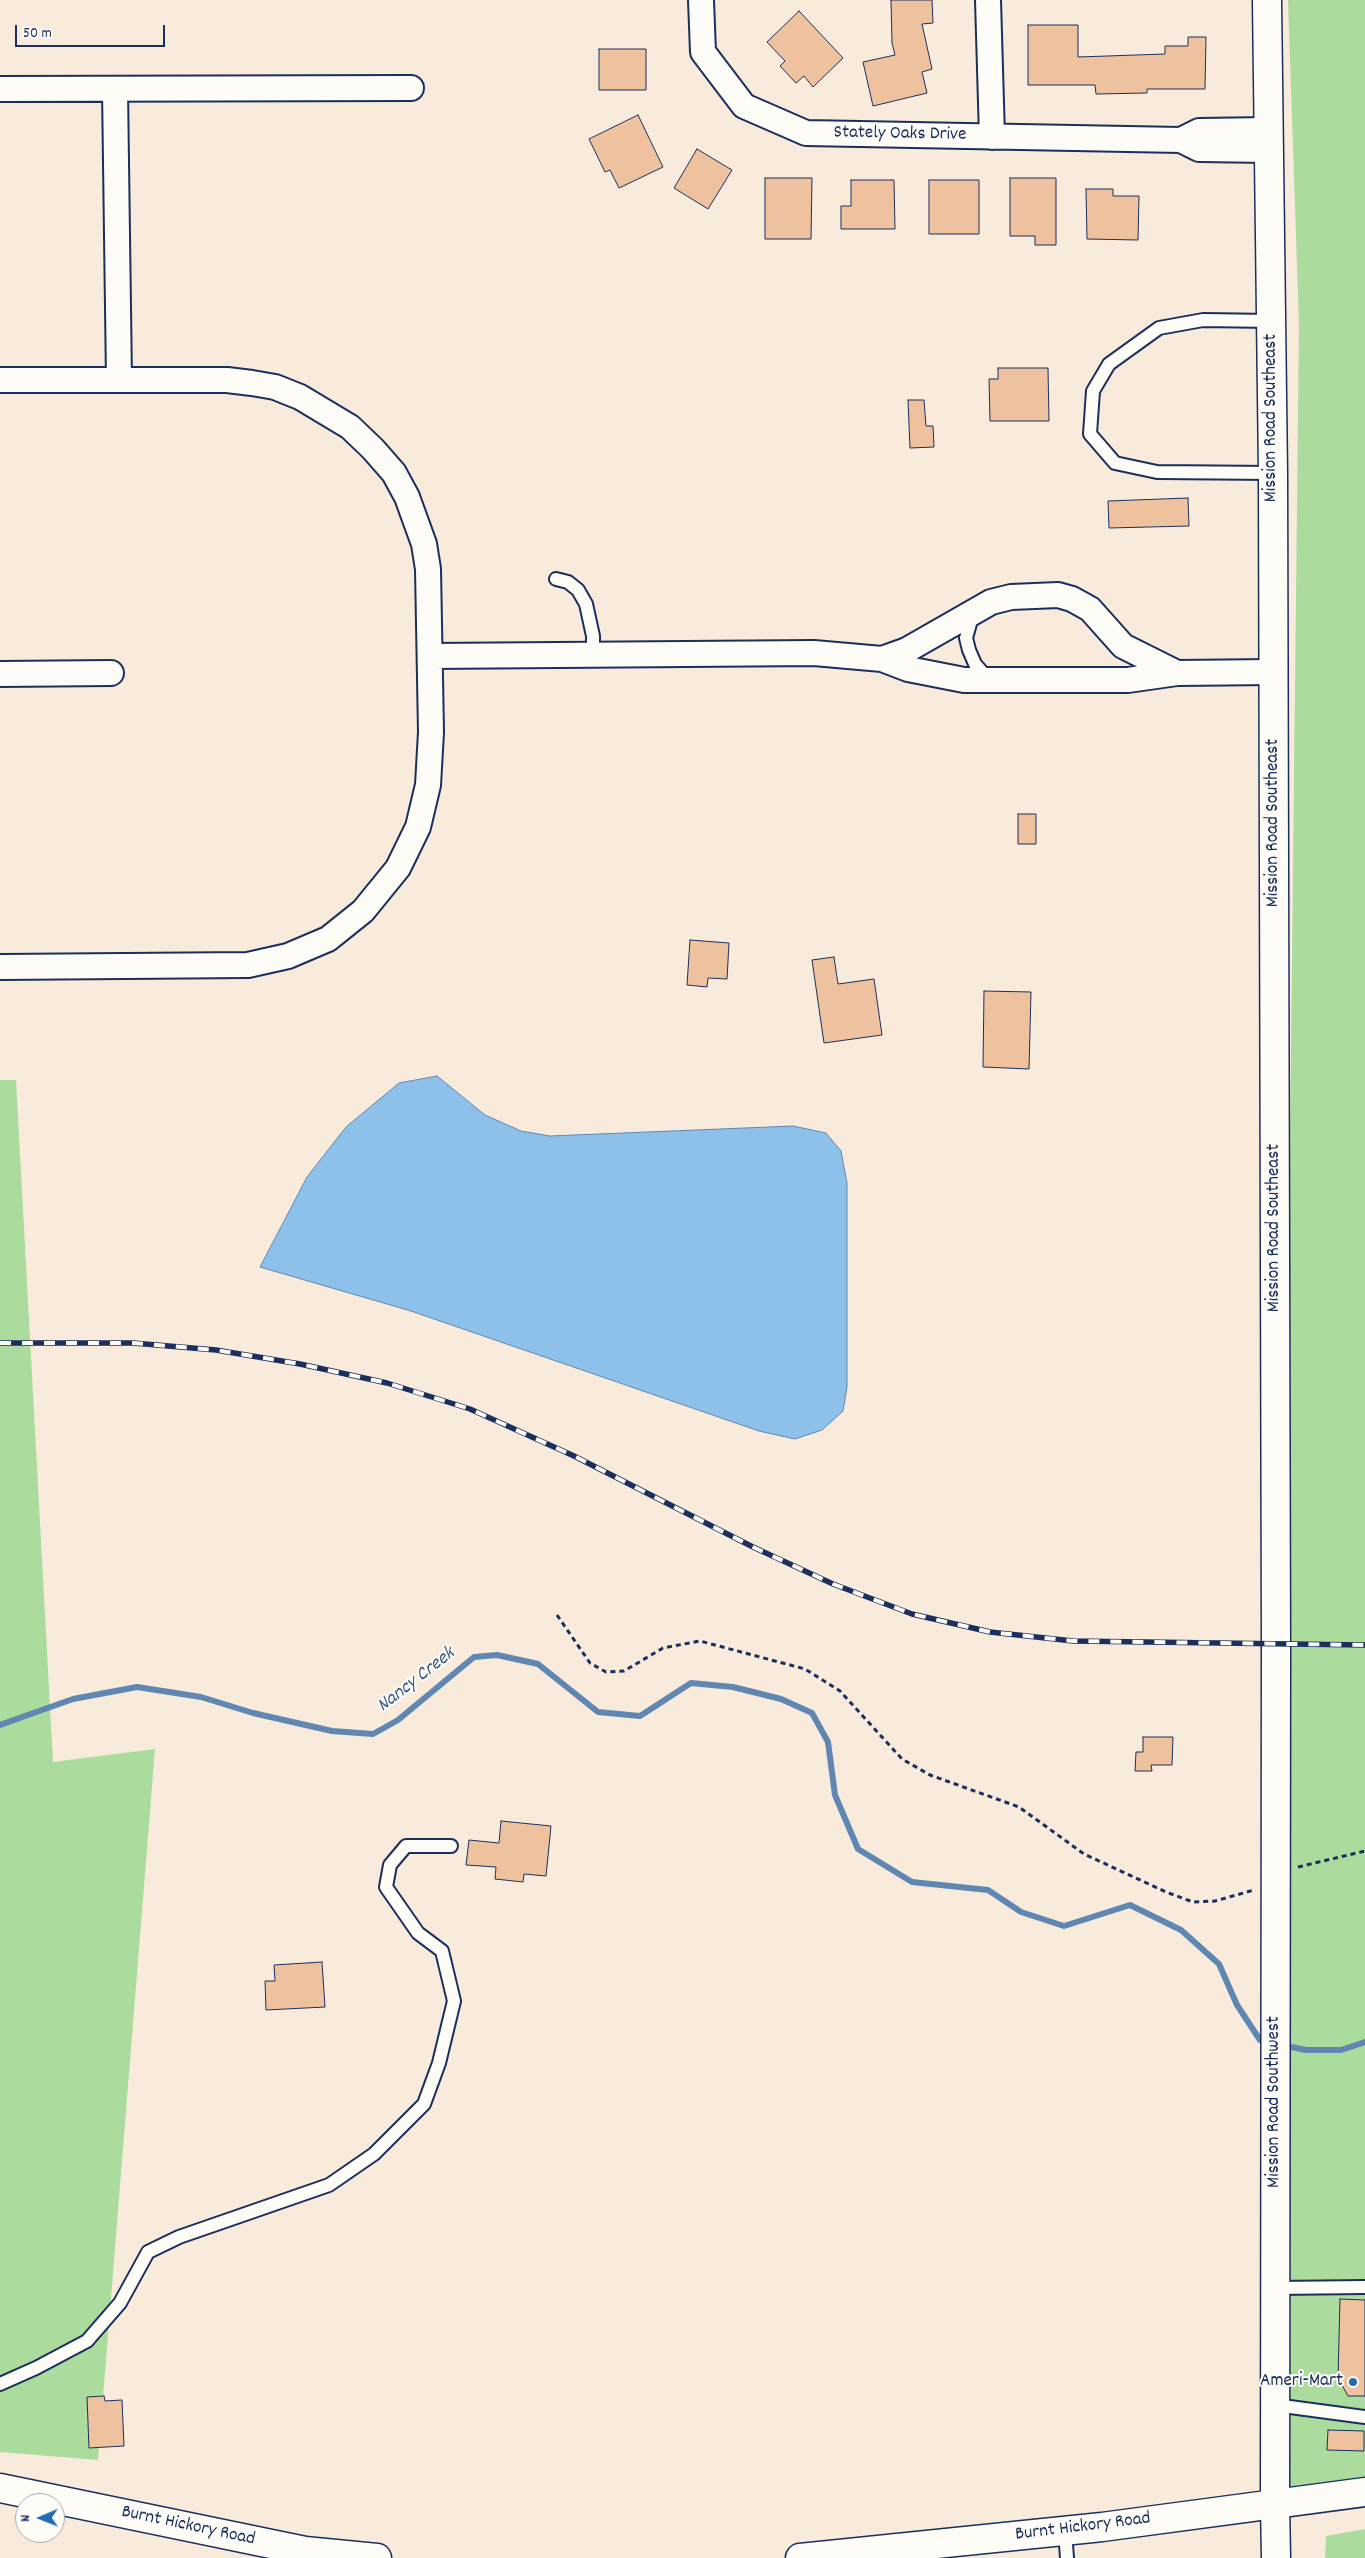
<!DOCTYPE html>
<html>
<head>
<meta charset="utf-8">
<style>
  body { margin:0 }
  #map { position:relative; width:1365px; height:2558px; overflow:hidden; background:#f8ebdc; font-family:Dekko,sans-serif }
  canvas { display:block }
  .north { position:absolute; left:15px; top:2493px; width:50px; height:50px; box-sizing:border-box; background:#fdfcf7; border:1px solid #a3aaba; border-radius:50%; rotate:269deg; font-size:14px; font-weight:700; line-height:20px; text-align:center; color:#1b2f5e }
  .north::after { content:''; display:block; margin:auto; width:18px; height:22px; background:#1f6fb2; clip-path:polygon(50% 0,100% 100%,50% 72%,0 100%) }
  .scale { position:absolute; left:15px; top:25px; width:150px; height:22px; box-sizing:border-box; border:2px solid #1b2f5e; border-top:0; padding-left:6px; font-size:15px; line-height:18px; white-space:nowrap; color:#1b2f5e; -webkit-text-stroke:4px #fdfcf7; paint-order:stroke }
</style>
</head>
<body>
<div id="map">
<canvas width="1365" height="2558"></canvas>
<div class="north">N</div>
<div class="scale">50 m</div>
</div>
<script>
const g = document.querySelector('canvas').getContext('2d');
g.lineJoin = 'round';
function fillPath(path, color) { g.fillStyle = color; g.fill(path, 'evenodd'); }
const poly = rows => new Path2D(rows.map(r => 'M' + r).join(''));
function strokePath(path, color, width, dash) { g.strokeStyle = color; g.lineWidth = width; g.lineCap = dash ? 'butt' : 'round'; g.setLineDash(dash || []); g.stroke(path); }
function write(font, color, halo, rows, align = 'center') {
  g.font = font + ' Dekko,sans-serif'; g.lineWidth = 4; g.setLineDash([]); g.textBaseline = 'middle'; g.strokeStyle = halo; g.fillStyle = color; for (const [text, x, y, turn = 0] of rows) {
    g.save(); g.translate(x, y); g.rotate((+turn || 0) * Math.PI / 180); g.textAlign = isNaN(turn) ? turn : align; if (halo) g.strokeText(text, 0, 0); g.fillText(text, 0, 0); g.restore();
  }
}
fillPath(poly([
  [1288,0,1365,0,1365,2485,1275,2503,1299,325],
  [0,1080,16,1080,53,1762,155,1749,98,2460,0,2452],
  [1365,2529,1365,2558,1325,2558,1326,2536]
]), '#abdc9d');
const water = poly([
  [437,1076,485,1115,521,1131,550,1136,793,1126,826,1133,841,1151,847,1183,847,1387,843,1411,822,1430,795,1439,759,1431,411,1311,260,1267,307,1177,346,1127,399,1083,437,1076]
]);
fillPath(water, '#8dc1ea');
strokePath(water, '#5f87b2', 1);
strokePath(poly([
  [0,1725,73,1699,137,1687,201,1697,253,1713,332,1731,373,1734,398,1720,474,1657,497,1655,538,1664,598,1712,640,1716,691,1683,733,1687,781,1699,812,1713,828,1742,835,1795,858,1849,912,1882,988,1890,1021,1912,1064,1926,1130,1905,1181,1930,1219,1964,1237,2005,1260,2040,1270,2042],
  [1282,2045,1306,2050,1341,2050,1365,2042]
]), '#5f87b2', 6);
const building = poly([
  [891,0,932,0,933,23,922,24,932,69,922,72,927,93,873,106,863,62,895,55,892,43,891,0],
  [799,11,843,58,813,87,804,76,796,83,780,66,785,61,767,42,799,11],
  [1028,25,1078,25,1078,57,1165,54,1165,46,1188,46,1188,37,1206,37,1205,89,1147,89,1147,93,1096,94,1095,85,1028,85,1028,25],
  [599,49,646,49,646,90,599,90,599,49],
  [638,115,663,167,619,188,610,170,605,172,589,139,638,115],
  [697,149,732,170,708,209,674,188,697,149],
  [765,178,812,178,811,239,765,239,765,178],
  [1010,178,1056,178,1056,245,1035,245,1035,236,1010,236,1010,178],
  [851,180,894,180,895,229,841,229,841,206,851,206,851,180],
  [929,180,979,180,979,234,929,234,929,180],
  [1086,189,1113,189,1113,196,1139,196,1138,240,1087,239,1086,189],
  [998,368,1048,368,1049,421,990,421,989,379,998,379,998,368],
  [908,400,924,400,926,426,933,426,934,447,910,448,908,400],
  [1188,498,1189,526,1109,528,1108,501,1188,498],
  [1018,814,1036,814,1036,844,1018,844,1018,814],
  [690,940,729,943,727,979,708,978,707,987,687,985,690,940],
  [834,957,838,984,874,979,882,1035,824,1043,812,960,834,957],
  [984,991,1031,992,1029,1069,983,1067,984,991],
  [1143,1737,1173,1737,1172,1765,1151,1765,1152,1771,1135,1771,1136,1752,1143,1752,1143,1737],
  [501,1821,551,1826,546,1876,524,1874,523,1882,495,1879,496,1867,466,1865,469,1840,499,1843,501,1821],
  [322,1962,325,2007,266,2010,265,1981,275,1981,274,1965,322,1962],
  [1340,2299,1365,2300,1365,2396,1348,2396,1338,2378,1340,2299],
  [104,2396,105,2401,122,2400,124,2446,89,2448,87,2397,104,2396],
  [1328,2430,1364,2431,1364,2451,1327,2450,1328,2430]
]);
fillPath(building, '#eec29e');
strokePath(building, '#1b2f5e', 1);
const service = poly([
  [1272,321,1203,320,1159,328,1109,364,1093,391,1090,434,1115,463,1157,472,1273,473],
  [556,579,568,582,578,590,586,604,593,636,593,655],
  [973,613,966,638,969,650,975,664,989,680],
  [1275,2288,1365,2287],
  [0,2384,36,2368,87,2341,120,2303,148,2252,179,2237,329,2185,374,2154,424,2104,439,2063,454,2001,442,1951,418,1933,386,1887,390,1865,406,1846,451,1846],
  [1275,2405,1365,2417],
  [1065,2531,1067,2558]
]);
const minor = poly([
  [701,0,703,52,744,106,806,133,1181,140,1199,131,1269,130],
  [988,0,992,137],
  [0,89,411,88],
  [115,89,119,380],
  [1181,140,1199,149,1269,150],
  [0,380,227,380,252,383,275,387,300,397,350,427,373,449,394,473,407,497,424,544,428,569,431,732,428,785,418,827,398,868,363,911,328,939,288,956,248,965,0,967],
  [430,656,814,653,882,659,908,669,964,680,1128,680,1177,673,1273,672],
  [882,659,907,650,991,602,1011,597,1058,595,1072,599,1090,609,1123,646,1177,673],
  [0,674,111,673]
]);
const tertiary = poly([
  [1275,2503,1276,2558]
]);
const secondary = poly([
  [1267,0,1273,473,1276,1646,1275,2503],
  [0,2488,305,2551,377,2558],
  [800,2558,1102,2527,1365,2492]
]);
strokePath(service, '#1b2f5e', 16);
strokePath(minor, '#1b2f5e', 28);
strokePath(tertiary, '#1b2f5e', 31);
strokePath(secondary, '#1b2f5e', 31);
strokePath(poly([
  [557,1615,590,1663,606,1672,624,1671,663,1648,700,1641,805,1669,840,1691,902,1759,930,1775,1019,1807,1084,1854,1166,1892,1193,1902,1215,1901,1254,1890],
  [1298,1867,1365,1851]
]), '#1b2f5e', 3, [5, 4]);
strokePath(service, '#fdfcf7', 12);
strokePath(minor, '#fdfcf7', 24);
strokePath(tertiary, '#fdfcf7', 28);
strokePath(secondary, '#fdfcf7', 28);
const rail = poly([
  [0,1343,133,1343,216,1350,300,1364,387,1383,470,1409,574,1456,753,1547,833,1584,912,1614,990,1632,1073,1641,1365,1645]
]);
strokePath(rail, '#1b2f5e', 5.5);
strokePath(rail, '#fdfcf7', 4, [11]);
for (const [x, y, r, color] of [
  [1353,2382,5,"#1f6fb2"]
]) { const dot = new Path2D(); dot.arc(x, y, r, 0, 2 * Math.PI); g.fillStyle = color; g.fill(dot); strokePath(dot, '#fdfcf7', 2); }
write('19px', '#1b2f5e', '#fdfcf7', [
  ["Stately Oaks Drive",900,135,1],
  ["Mission Road Southeast",1272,418,-90],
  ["Mission Road Southeast",1274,823,-90],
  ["Mission Road Southeast",1275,1228,-90],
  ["Mission Road Southwest",1275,2102,-90],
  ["Burnt Hickory Road",188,2527,12],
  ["Burnt Hickory Road",1083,2528,-7]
]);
write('19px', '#1b2f5e', '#fdfcf7', [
  ["Ameri-Mart",1343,2382]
], 'right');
write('italic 20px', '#3d5b88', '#fdfcf7', [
  ["Nancy Creek",417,1681,-38]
]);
</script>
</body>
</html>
